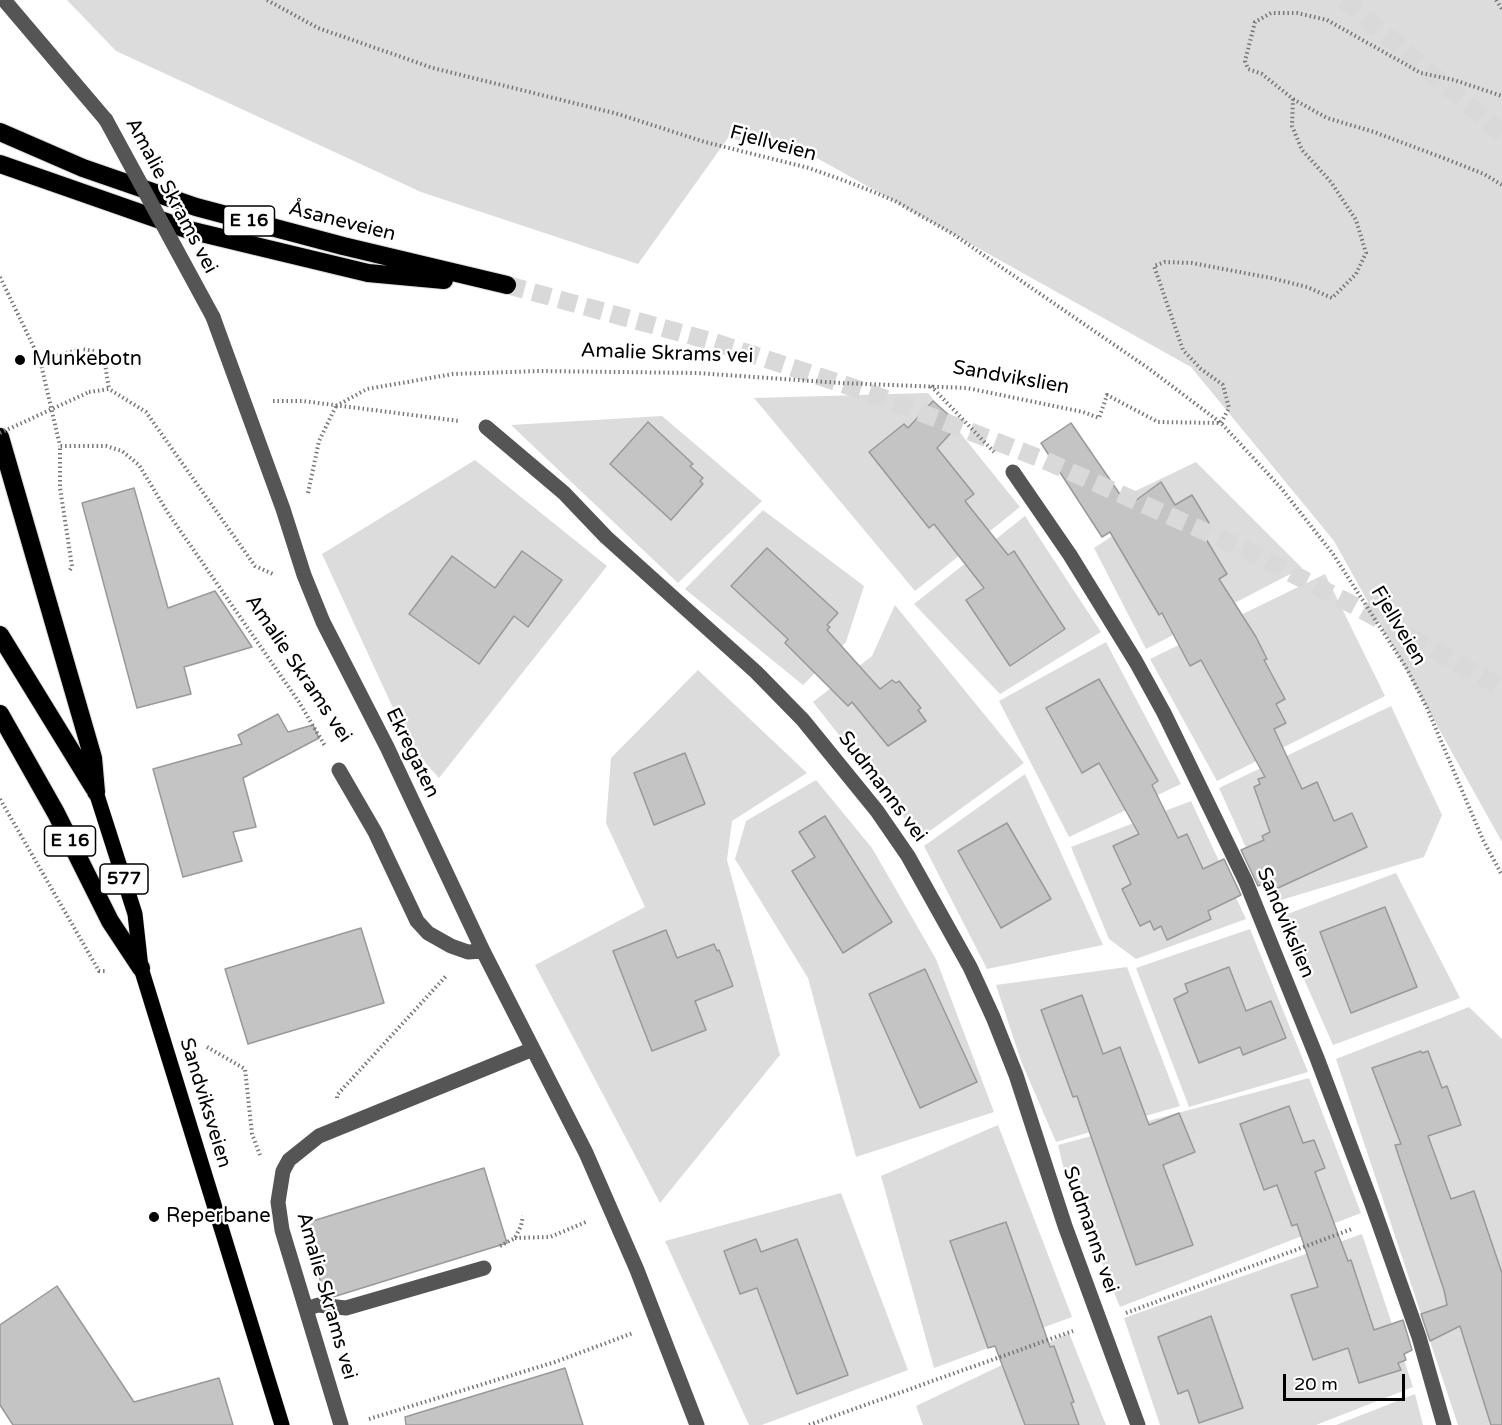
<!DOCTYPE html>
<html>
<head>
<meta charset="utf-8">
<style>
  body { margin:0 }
  #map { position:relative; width:1502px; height:1425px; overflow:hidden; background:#fff; font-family:"Varela Round",sans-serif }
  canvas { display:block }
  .scale { position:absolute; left:1283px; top:1374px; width:122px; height:27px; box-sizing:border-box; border:3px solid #000; border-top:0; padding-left:8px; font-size:18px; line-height:21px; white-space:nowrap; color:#000; -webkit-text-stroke:4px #fff; paint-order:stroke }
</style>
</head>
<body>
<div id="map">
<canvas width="1502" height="1425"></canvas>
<div class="scale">20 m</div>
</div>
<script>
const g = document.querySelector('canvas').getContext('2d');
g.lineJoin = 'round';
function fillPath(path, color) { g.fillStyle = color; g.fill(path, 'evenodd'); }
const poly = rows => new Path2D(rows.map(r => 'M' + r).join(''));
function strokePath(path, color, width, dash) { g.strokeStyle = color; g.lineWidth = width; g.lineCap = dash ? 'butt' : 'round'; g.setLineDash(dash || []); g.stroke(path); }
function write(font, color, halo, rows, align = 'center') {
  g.font = font + ' "Varela Round",sans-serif'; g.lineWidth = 5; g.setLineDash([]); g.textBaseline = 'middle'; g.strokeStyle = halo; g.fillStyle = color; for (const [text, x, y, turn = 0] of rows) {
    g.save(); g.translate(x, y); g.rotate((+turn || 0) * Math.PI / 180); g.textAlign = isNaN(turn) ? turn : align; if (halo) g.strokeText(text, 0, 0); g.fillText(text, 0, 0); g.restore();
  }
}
fillPath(poly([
  [67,0,1502,0,1502,842,1334,541,1191,367,815,157,728,138,638,264,421,192,116,51],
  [928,393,1020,507,915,591,754,398],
  [662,416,762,501,678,583,511,425],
  [475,460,607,566,439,778,411,747,322,554],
  [1196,462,1302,568,1146,649,1094,548,1138,519,1127,495],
  [763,510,864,586,846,642,803,685,685,589],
  [1025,516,1101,632,1000,694,914,604],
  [1325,574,1385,696,1217,781,1150,659],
  [895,605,1024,763,920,838,813,702,872,656],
  [1106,642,1181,784,1069,837,999,701],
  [698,670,807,773,732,821,727,860,780,1055,660,1203,535,965,645,907,606,823,611,758],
  [1391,706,1442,815,1424,857,1271,903,1219,788],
  [1025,774,1103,945,987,969,924,846],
  [816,780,872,848,936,959,994,1112,856,1157,808,978,735,859,746,821],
  [1191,801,1246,919,1136,959,1109,939,1071,847],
  [1396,873,1460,998,1333,1045,1277,918],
  [1250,929,1308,1072,1189,1107,1136,968],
  [1127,967,1180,1106,1056,1142,1021,1061,996,985],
  [1469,1007,1502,1039,1502,1425,1458,1425,1336,1059],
  [1309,1078,1361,1213,1120,1307,1064,1170,1058,1145],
  [998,1125,1072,1317,934,1368,881,1176],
  [841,1193,908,1370,762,1425,749,1425,665,1241],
  [1362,1234,1413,1387,1316,1425,1160,1425,1124,1318],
  [1069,1333,1106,1425,923,1425,916,1406],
  [1415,1394,1423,1425,1336,1425]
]), '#dcdcdc');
const building = poly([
  [933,401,959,424,937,448,974,494,965,501,1008,555,1014,551,1065,629,1010,666,966,600,984,588,934,524,929,528,869,452,904,424,908,428,933,401],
  [648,422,693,464,690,466,703,478,700,481,703,484,671,520,610,464,648,422],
  [1071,423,1128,506,1161,482,1175,505,1192,495,1209,523,1200,529,1227,574,1219,579,1256,637,1267,659,1264,660,1285,699,1276,704,1286,723,1274,729,1302,789,1317,782,1334,821,1352,813,1367,847,1267,893,1263,884,1258,886,1241,850,1264,840,1262,836,1270,832,1254,787,1260,784,1258,779,1265,777,1201,660,1190,666,1162,613,1159,615,1110,532,1102,537,1041,443,1071,423],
  [134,488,168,608,215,591,252,647,184,667,191,694,137,708,82,503,134,488],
  [767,548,838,613,827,625,830,627,827,630,880,689,892,680,896,683,899,681,921,708,918,710,926,721,888,746,852,702,848,706,785,643,788,639,731,586,767,548],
  [522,551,562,580,528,627,514,616,479,664,409,614,452,556,495,588,522,551],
  [1099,679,1158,781,1152,785,1178,838,1187,834,1203,869,1224,859,1241,895,1208,911,1211,919,1167,940,1161,926,1154,930,1150,921,1140,926,1122,889,1131,884,1113,846,1139,834,1099,763,1082,773,1046,708,1099,679],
  [278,714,288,732,313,725,319,738,243,778,256,827,233,832,242,861,183,877,153,769,242,744,238,735,278,714],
  [685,753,705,804,654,825,634,773,685,753],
  [825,816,892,922,843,953,792,871,815,857,799,832,825,816],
  [1007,823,1051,899,1001,928,958,851,1007,823],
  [1385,907,1417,987,1351,1013,1320,932,1385,907],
  [361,928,384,1003,248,1044,225,969,361,928],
  [666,930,677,958,714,944,717,951,719,950,733,986,695,1001,706,1030,652,1051,613,951,666,930],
  [1229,967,1246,1011,1271,1001,1286,1038,1243,1055,1240,1047,1199,1063,1174,999,1188,992,1185,984,1229,967],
  [925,969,977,1082,920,1108,869,994,925,969],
  [1082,995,1103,1054,1120,1047,1149,1125,1179,1113,1195,1152,1163,1165,1193,1245,1136,1265,1077,1096,1073,1097,1041,1010,1082,995],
  [1421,1051,1422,1053,1428,1051,1442,1088,1447,1086,1461,1125,1428,1136,1451,1199,1474,1191,1502,1273,1502,1425,1491,1425,1460,1326,1430,1341,1421,1314,1447,1305,1444,1290,1395,1145,1401,1144,1372,1068,1421,1051],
  [1289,1106,1303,1143,1314,1140,1325,1168,1315,1172,1348,1261,1351,1260,1374,1330,1403,1320,1412,1350,1404,1354,1406,1360,1398,1363,1401,1370,1359,1383,1348,1348,1313,1360,1291,1295,1318,1287,1297,1224,1292,1226,1277,1185,1264,1190,1240,1124,1289,1106],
  [484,1168,507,1243,333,1297,325,1296,303,1224,484,1168],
  [1006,1222,1050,1347,1054,1346,1074,1402,1071,1403,1079,1425,1025,1425,995,1346,988,1348,950,1241,1006,1222],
  [756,1239,761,1252,797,1239,848,1375,797,1394,757,1288,740,1294,724,1251,756,1239],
  [57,1286,134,1402,219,1378,233,1425,13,1425,0,1405,0,1325,57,1286],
  [1211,1316,1243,1408,1199,1423,1188,1390,1178,1394,1158,1337,1211,1316],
  [565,1368,583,1425,406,1425,405,1417,565,1368]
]);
fillPath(building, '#c4c4c4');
strokePath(building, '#999', 1.5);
strokePath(poly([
  [1344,0,1502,133],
  [507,285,714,342,870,393,1044,460,1244,549,1355,606,1502,688]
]), '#d9d9d9', 18, [18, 9]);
const major = poly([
  [96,792,135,914,141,968,282,1425]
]);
const highway = poly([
  [0,132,83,168,196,207,343,246,507,285],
  [0,164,189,230,368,273,444,280],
  [0,437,93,758,96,792],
  [0,635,94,788],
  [0,714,56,813,110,921,141,968]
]);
strokePath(major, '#dbdbdb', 16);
strokePath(highway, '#dbdbdb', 20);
strokePath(poly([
  [267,0,318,28,433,68,618,114,705,142,809,168,859,186,895,201,953,234,1148,368,1221,423,1281,488,1333,554,1407,669,1427,708,1483,840,1502,875],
  [1496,0,1502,9],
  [1293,99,1327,118,1374,132,1446,159,1484,174,1502,185],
  [0,277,40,360,60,446],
  [40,360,81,349,94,351,105,364,109,389],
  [931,386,994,452],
  [89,392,109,389,146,412,255,566,273,574],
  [273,401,303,401,459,421],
  [336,406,367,389,453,374,539,371,697,373,841,383,967,388,1083,412,1099,418,1107,395,1158,422,1221,423,1229,408,1223,385,1201,369,1183,350,1154,266,1165,262,1192,263,1271,278,1307,287,1332,298,1356,274,1366,253,1356,220,1331,182,1302,150,1292,126,1293,99,1262,74,1248,69,1245,61,1255,22,1271,13,1297,13,1327,20,1421,73,1454,80,1502,96],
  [308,493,319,441,336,406],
  [70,570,72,566,60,488,60,446,106,446,122,451,139,465,168,513,299,702,325,746],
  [0,799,99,971,107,971],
  [207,1047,245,1069,252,1134,260,1155],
  [337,1098,337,1095,447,975],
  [515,1238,550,1237,586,1222],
  [500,1246,515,1238,521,1226,523,1216],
  [1126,1313,1352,1229],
  [369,1419,555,1362,633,1333],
  [809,1425,1073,1331]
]), '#777', 4, [1.5, 3]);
strokePath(poly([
  [4,0,106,120],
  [213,317,283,509,304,575,323,622,387,747,483,951,586,1153,637,1270,697,1425],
  [486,427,564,493,606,537,756,672,803,720,877,811,908,856,970,967,993,1017,1016,1075,1065,1226,1138,1425],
  [1013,472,1070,555,1136,662,1164,713,1246,882,1317,1058,1372,1204,1419,1337,1444,1425],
  [339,770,375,832,417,921,428,933,451,946,468,952,483,951],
  [306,1309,318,1305,346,1308,484,1268],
  [341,1425,282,1230,278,1202,283,1171,289,1160,319,1136,533,1049]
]), '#555', 15);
strokePath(major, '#000', 15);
strokePath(highway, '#000', 18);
strokePath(poly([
  [0,433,89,392]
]), '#777', 4, [1.5, 3]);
strokePath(poly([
  [106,120,213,317]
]), '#555', 15);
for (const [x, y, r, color] of [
  [20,360,6,"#000"],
  [154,1217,6,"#000"]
]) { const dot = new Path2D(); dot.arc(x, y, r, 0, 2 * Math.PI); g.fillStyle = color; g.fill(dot); strokePath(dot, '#fff', 2); }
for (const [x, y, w] of [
  [249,221,51],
  [70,841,51],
  [124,879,48]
]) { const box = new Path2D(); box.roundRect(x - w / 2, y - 15, w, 30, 4.5); g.fillStyle = '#fff'; g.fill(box); strokePath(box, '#000', 1.5); }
write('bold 18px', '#000', null, [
  ["E 16",249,221],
  ["E 16",70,841],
  ["577",124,879]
]);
write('20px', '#000', '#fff', [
  ["Fjellveien",773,144,15],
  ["Amalie Skrams vei",171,196,62],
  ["Åsaneveien",342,222,14],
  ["Amalie Skrams vei",667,354,2],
  ["Sandvikslien",1011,378,10],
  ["Fjellveien",1398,626,59],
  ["Amalie Skrams vei",298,669,56],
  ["Ekregaten",412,753,64],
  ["Sudmanns vei",882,787,53],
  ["Sandvikslien",1285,923,67],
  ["Sandviksveien",205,1103,73],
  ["Sudmanns vei",1090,1230,71],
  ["Amalie Skrams vei",326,1296,74]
]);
write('20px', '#000', '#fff', [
  ["Munkebotn",32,360],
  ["Reperbane",166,1217]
], 'left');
</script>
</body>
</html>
